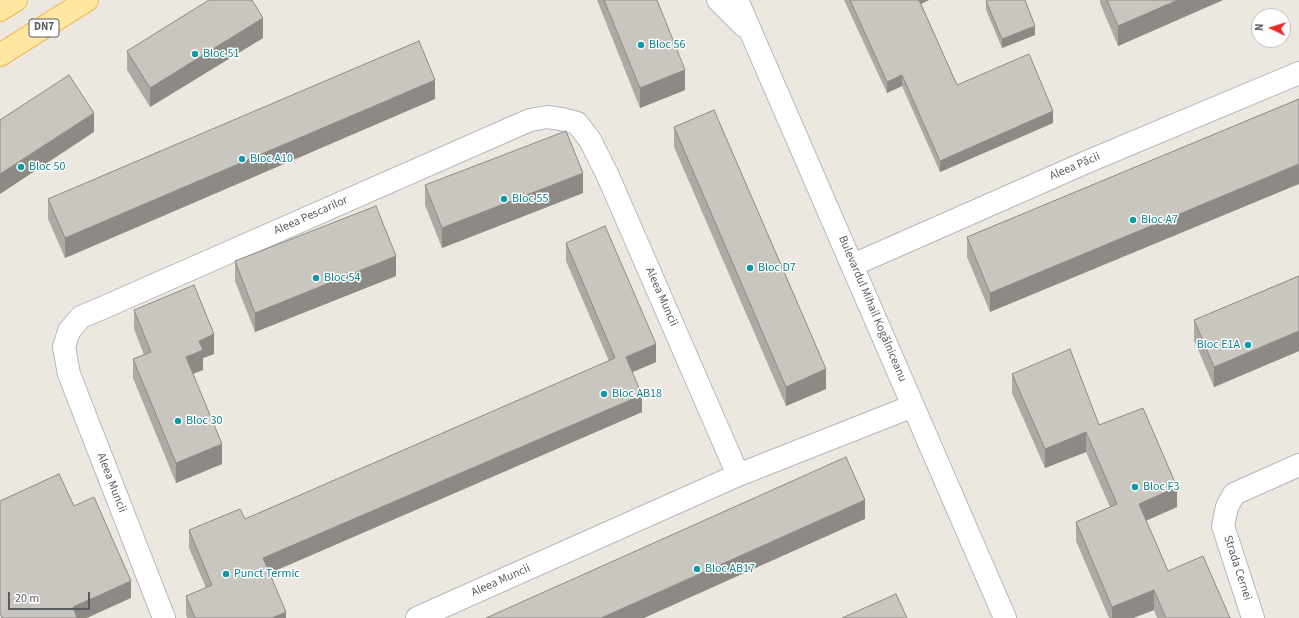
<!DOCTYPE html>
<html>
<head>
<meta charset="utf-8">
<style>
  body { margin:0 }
  #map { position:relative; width:1299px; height:618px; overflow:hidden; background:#ece8e0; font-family:"Source Sans 3",sans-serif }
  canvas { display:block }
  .north { position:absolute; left:1251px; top:8px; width:40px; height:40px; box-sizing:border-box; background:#fff; border:1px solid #bdbec0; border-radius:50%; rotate:274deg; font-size:11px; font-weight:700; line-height:16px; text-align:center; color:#595d61 }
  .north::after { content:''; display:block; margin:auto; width:14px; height:18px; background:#e92a2c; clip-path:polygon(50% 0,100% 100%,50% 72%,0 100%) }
  .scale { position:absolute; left:8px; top:592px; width:82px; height:18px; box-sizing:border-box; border:2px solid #595d61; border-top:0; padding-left:5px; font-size:12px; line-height:14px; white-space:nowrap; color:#595d61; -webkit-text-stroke:3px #fff; paint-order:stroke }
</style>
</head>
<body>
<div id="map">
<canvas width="1299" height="618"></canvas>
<div class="north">N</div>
<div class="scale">20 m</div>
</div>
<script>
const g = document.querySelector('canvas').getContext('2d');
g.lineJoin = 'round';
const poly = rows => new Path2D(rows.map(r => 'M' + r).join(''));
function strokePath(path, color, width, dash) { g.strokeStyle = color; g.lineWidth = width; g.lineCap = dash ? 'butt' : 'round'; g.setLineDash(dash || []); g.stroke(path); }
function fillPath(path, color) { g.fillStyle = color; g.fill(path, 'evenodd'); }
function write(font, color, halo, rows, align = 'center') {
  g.font = font + ' "Source Sans 3",sans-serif'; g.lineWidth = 3; g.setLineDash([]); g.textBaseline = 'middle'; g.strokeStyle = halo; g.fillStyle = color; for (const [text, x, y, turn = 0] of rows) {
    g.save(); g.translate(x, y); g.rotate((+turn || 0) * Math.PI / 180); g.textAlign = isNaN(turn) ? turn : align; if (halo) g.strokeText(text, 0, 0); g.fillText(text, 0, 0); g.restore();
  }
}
const street = poly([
  [853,265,1089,161,1299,73],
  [164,618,69,374,64,347,69,331,81,317,100,309,530,120,547,117,561,119,577,123,590,140,608,176,738,475],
  [417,618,738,475,913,406],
  [1253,618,1223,526,1227,507,1234,494,1299,465]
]);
const secondary = poly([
  [718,0,744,26],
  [737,0,1005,618]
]);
const primary = poly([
  [0,10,16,0],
  [0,55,87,0]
]);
strokePath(street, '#b3b7bb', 24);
strokePath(secondary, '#b2b6bb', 24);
strokePath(primary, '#f1b754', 24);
strokePath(street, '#fff', 22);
strokePath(secondary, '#fff', 22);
strokePath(primary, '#ffe7a2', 22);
fillPath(poly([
  [597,0,657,0,685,90,640,108],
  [844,0,929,0,921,4,957,85,1053,123,940,172,902,86,887,93],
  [1100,0,1223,0,1118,46,1100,3],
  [986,1,1035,35,1002,48,986,10],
  [263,38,150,107,127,70,127,51],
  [435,99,65,258,48,219,48,199],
  [1299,99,990,312,967,257,967,237],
  [674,127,826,389,786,406,674,147],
  [425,185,583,193,442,248,425,205],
  [566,243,656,362,632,372,642,412,270,573,286,618,187,618,186,614,186,596,206,588,189,548,189,530,245,519,609,361,566,261],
  [235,261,396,276,255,332,235,281],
  [1299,276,1299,351,1214,387,1194,340,1194,320],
  [134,310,214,354,203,358,203,370,193,374,222,464,176,483,133,378,133,359,144,355,134,329],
  [1012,374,1099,425,1177,507,1146,520,1168,571,1230,618,1157,618,1154,610,1133,618,1109,618,1076,541,1076,522,1110,507,1086,452,1045,468,1012,393]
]), '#ada9a4');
fillPath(poly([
  [916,0,929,0,916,6],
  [1178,0,1223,0,1118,46,1118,26],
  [263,18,263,38,150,107,150,88],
  [1035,26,1035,35,1002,48,1002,39],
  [685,70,685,90,640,108,640,88],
  [902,75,902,86,887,93,887,82],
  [435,80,435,99,65,258,65,238],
  [1053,111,1053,123,940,172,940,161],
  [94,113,94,132,0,194,0,174],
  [1299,164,1299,184,990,312,990,293],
  [583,173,583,193,442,248,442,228],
  [396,256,396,276,255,332,255,313],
  [1299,331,1299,351,1214,387,1214,367],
  [214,334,214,354,203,358,203,370,186,376,186,357,199,341],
  [656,344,656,362,626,375,626,357],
  [826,369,826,389,786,406,786,387],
  [642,395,642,412,263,576,263,558],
  [1086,432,1086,452,1045,468,1045,449],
  [222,444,222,464,176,483,176,463],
  [1177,487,1177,507,1139,524,1139,504],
  [865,500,865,519,644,618,601,618],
  [131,581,131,598,87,618,73,618,73,607],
  [1154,590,1154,610,1133,618,1112,618,1112,607],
  [286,612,286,618,272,618]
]), '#8d8a86');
const building = poly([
  [209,0,252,0,263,18,150,88,127,51,209,0],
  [604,0,657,0,685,70,640,88,604,0],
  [850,0,919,0,957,85,1029,54,1053,111,940,161,902,75,887,82,850,0],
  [988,0,1025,0,1035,26,1002,39,986,1,988,0],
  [1107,0,1178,0,1118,26,1107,0],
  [419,41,435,80,65,238,48,199,419,41],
  [69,75,94,113,0,174,0,120,69,75],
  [1299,99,1299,164,990,293,967,237,1299,99],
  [714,110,826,369,786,387,674,127,714,110],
  [566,131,583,173,442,228,425,185,566,131],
  [376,206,396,256,255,313,235,261,376,206],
  [605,226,656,344,626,357,642,395,263,558,286,612,272,618,195,618,186,596,212,585,189,530,240,509,245,519,615,358,566,243,605,226],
  [1299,276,1299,331,1214,367,1194,320,1299,276],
  [194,285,214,334,199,341,203,350,186,357,222,444,176,463,133,359,151,352,134,310,194,285],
  [1070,349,1099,425,1143,408,1177,487,1139,504,1168,571,1203,556,1230,618,1166,618,1154,590,1112,607,1076,522,1117,504,1086,432,1045,449,1012,374,1070,349],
  [846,457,865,500,601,618,486,618,846,457],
  [59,474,74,506,94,497,131,581,73,607,77,618,2,618,0,613,0,501,59,474],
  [896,594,907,618,842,618,896,594]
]);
fillPath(building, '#c9c5bf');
strokePath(building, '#8d8a86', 1);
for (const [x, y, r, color] of [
  [641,45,4,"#0f9aa8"],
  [195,54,4,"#0f9aa8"],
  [242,159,4,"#0f9aa8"],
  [21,167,4,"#0f9aa8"],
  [504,199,4,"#0f9aa8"],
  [1133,220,4,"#0f9aa8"],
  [750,268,4,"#0f9aa8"],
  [316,278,4,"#0f9aa8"],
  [1248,345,4,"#0f9aa8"],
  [604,394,4,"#0f9aa8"],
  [178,421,4,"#0f9aa8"],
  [1135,487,4,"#0f9aa8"],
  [697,569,4,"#0f9aa8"],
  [226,574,4,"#0f9aa8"]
]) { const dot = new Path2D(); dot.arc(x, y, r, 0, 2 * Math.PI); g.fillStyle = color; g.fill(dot); strokePath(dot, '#fff', 1.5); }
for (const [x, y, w] of [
  [44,28,30]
]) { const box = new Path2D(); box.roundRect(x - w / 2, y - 9, w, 18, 3); g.fillStyle = '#fff'; g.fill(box); strokePath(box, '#595d61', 1); }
write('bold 11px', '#595d61', null, [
  ["DN7",44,28]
]);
write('12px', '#0d838f', '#fff', [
  ["Bloc 56",649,45],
  ["Bloc 51",203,54],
  ["Bloc A10",250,159],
  ["Bloc 50",29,167],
  ["Bloc 55",512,199],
  ["Bloc A7",1141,220],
  ["Bloc D7",758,268],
  ["Bloc 54",324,278],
  ["Bloc E1A",1240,345,"right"],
  ["Bloc AB18",612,394],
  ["Bloc 30",186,421],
  ["Bloc F3",1143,487],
  ["Bloc AB17",705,569],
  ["Punct Termic",234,574]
], 'left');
write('12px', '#595d61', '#fff', [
  ["Aleea Păcii",1075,167,-23],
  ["Aleea Pescarilor",311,216,-24],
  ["Aleea Muncii",661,297,66],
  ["Bulevardul Mihail Kogălniceanu",872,309,67],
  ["Aleea Muncii",111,483,69],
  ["Strada Cernei",1237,568,72],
  ["Aleea Muncii",501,581,-24]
]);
</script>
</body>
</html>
